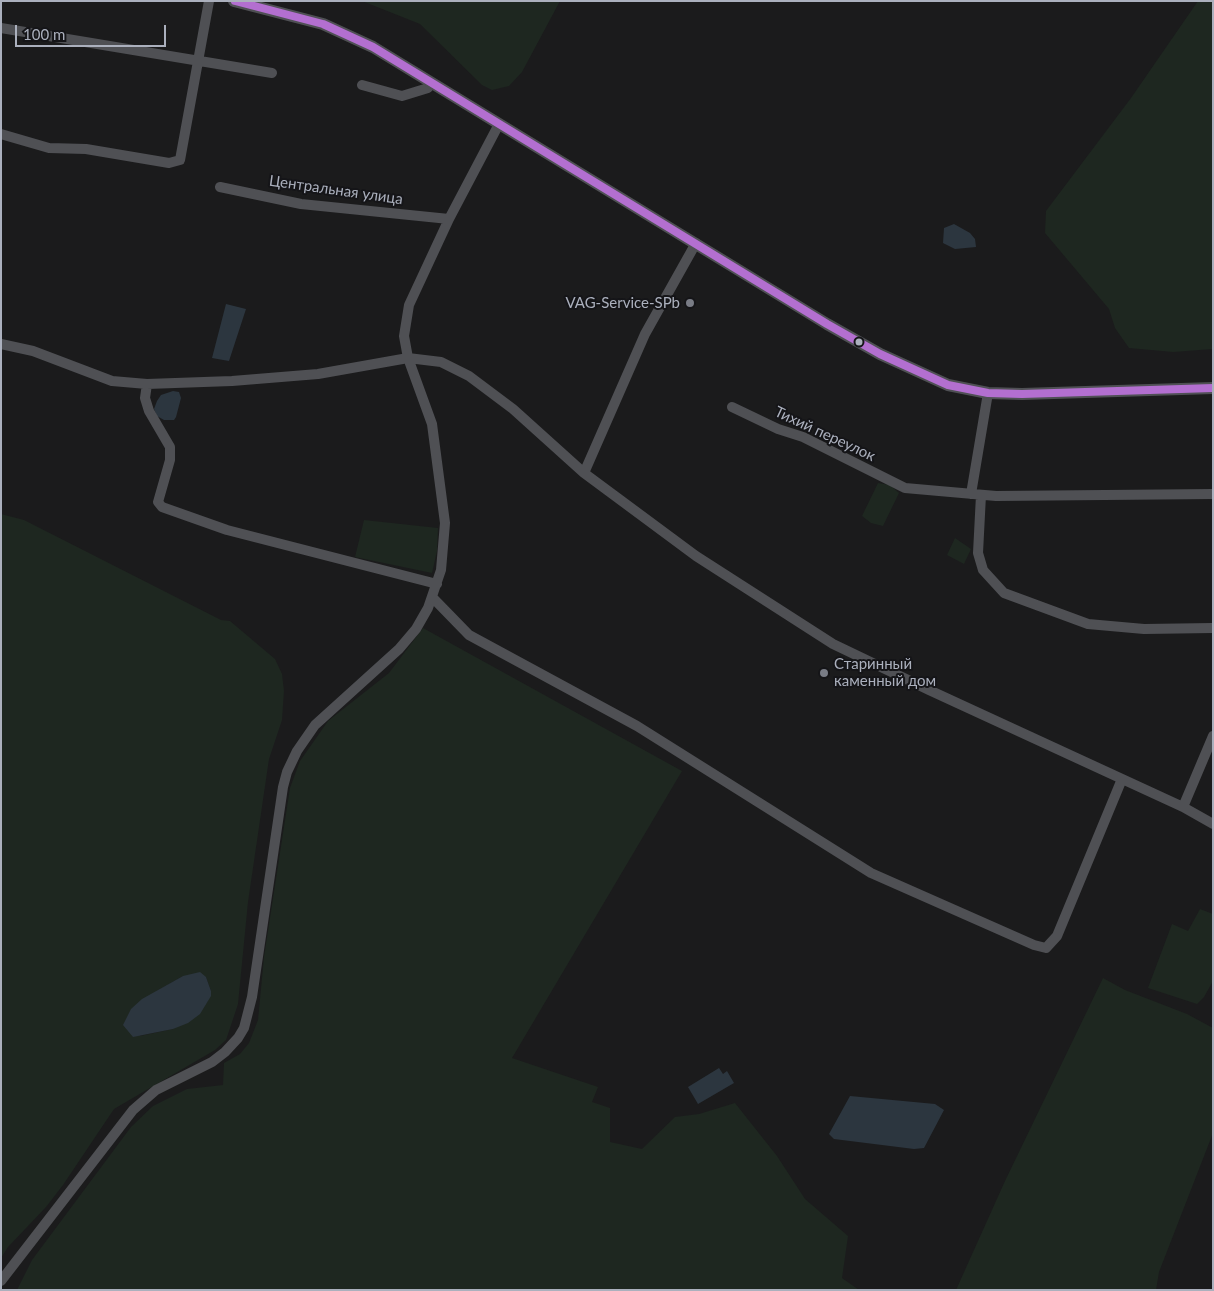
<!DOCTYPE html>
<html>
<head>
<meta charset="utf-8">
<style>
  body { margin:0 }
  #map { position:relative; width:1214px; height:1291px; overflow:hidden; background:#1b1b1c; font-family:Lato,sans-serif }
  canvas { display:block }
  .frame { position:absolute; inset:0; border:2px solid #abb0bd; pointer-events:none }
  .scale { position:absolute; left:15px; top:25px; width:151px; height:22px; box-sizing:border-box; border:2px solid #abb0bd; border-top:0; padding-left:6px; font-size:15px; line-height:18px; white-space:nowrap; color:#abb0bd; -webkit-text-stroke:4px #151518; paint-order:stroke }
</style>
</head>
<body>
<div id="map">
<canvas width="1214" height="1291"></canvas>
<div class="frame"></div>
<div class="scale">100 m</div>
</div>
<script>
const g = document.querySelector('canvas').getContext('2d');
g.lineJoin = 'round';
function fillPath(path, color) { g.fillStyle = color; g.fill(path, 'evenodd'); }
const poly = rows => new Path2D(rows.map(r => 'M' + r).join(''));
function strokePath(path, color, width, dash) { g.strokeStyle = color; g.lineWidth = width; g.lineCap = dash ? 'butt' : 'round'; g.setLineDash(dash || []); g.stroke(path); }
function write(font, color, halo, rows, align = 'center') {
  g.font = font + ' Lato,sans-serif'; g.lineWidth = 4; g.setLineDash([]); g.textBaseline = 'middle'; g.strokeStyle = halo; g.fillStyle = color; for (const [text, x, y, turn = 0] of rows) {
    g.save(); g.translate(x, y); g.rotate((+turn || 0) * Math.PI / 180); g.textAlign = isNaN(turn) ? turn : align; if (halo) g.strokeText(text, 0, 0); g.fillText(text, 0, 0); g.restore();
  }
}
fillPath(poly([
  [362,1,560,1,522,72,509,86,492,90,482,85,420,24],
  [1198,1,1213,1,1213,349,1173,352,1129,348,1115,328,1109,309,1045,233,1046,211,1131,98],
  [878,483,890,485,899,493,883,526,871,523,862,516],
  [1,514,24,520,221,620,230,621,275,659,282,674,284,691,282,720,269,759,248,902,238,1004,226,1040,215,1050,114,1109,63,1185,46,1207,8,1247,1,1258],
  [183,976,206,977,211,991,207,1002,173,1029,140,1036,157,991],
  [364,520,438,528,437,551,432,573,355,557],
  [955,538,971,549,964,564,947,555],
  [423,628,682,771,512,1058,598,1087,592,1102,610,1108,610,1142,642,1149,675,1117,699,1114,735,1103,777,1156,805,1199,848,1236,842,1278,859,1290,17,1290,32,1260,131,1127,153,1106,187,1089,223,1085,224,1063,240,1054,249,1043,258,1020,264,957,290,788,300,761,328,721,389,673],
  [1200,909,1213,914,1213,981,1204,997,1197,1004,1148,988,1172,924,1188,931],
  [1103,978,1125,990,1187,1014,1213,1028,1213,1133,1159,1272,1156,1290,956,1290,1005,1181]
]), '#1e2720');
fillPath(poly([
  [954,224,970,233,975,239,976,247,955,249,943,243,944,228],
  [226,304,246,309,229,361,212,358],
  [173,391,179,392,181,398,176,417,174,420,164,420,157,416,154,409,157,401,161,395],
  [200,972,206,977,211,991,211,996,200,1014,188,1023,173,1029,133,1037,123,1025,131,1009,142,999,183,976],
  [719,1068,723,1074,727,1071,734,1083,698,1104,688,1087],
  [850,1096,935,1104,944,1110,924,1148,914,1149,834,1139,829,1134]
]), '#2c363f');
strokePath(poly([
  [1,28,272,73],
  [362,85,402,96,428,88,431,83],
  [1,134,49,148,86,149,169,163,180,160,209,1],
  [220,187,301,204,449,219],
  [1,344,33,351,112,381,147,384,232,381,318,374,408,358,441,362,469,376,513,409,584,473,696,556,833,644,929,690,1183,807,1213,824],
  [147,384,145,398,149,411,170,447,170,460,158,502,162,507,227,530,437,584],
  [732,407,778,429,803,437,905,488,996,496,1213,494],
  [584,473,645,334,696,243],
  [971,494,988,393],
  [981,495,978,553,983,570,1004,593,1088,624,1144,629,1213,628],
  [432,597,469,635,637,726,871,873,1034,945,1046,948,1057,936,1122,779],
  [1183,807,1213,736],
  [1,1281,133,1110,156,1090,212,1062,225,1052,238,1038,244,1028,252,997,283,787,287,772,297,751,315,725,399,649,416,629,428,608,441,570,445,523,432,424,408,358,404,336,409,305,449,219,499,124]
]), '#4f5054', 10);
strokePath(poly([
  [234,1,323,24,373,47,827,324,880,354,948,385,988,393,1022,394,1213,388]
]), '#4f5054', 12);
strokePath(poly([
  [235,1,323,24,373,47,827,324,880,354,948,385,988,393,1022,394,1213,388]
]), '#b36fd0', 8);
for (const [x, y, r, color] of [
  [690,303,5,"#797c85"],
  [859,342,4.5,"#abb0bd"],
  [824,673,5,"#797c85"]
]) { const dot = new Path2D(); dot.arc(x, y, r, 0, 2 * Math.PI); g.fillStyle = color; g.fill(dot); strokePath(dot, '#151518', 2); }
write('15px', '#abb0bd', '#151518', [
  ["Центральная улица",336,190,8],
  ["Тихий переулок",825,434,25]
]);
write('15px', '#abb0bd', '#151518', [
  ["VAG-Service-SPb",680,303],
  ["Старинный",834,664,"left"],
  ["каменный дом",834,681,"left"]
], 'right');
</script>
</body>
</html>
